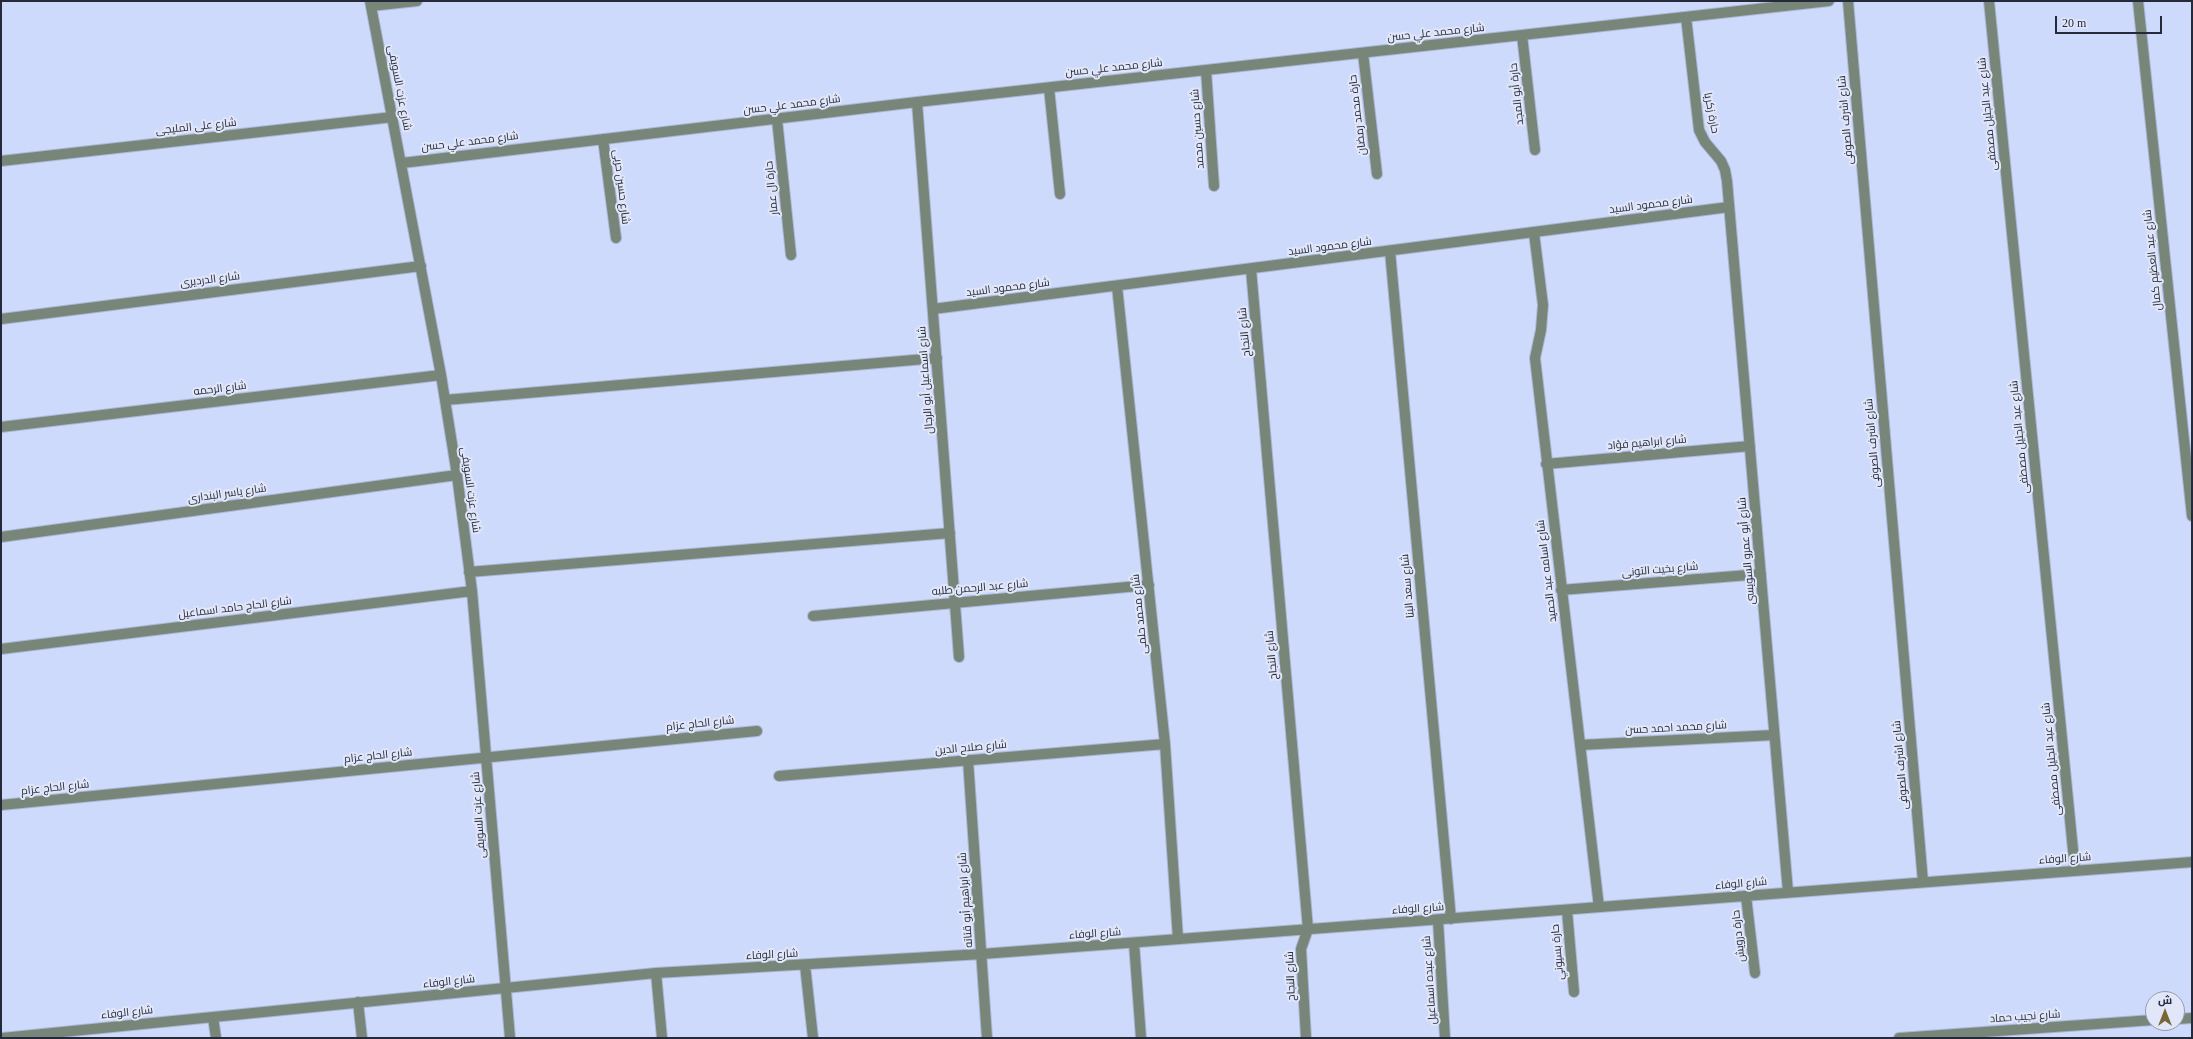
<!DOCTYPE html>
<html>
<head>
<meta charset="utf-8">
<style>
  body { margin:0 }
  #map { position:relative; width:2193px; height:1039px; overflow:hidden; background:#cedafb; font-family:"Times New Roman",Cairo,serif }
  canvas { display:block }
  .frame { position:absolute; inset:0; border:2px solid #242a39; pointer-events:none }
  .north { position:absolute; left:2145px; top:991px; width:40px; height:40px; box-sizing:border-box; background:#e1e7f8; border:1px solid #959bac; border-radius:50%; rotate:0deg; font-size:11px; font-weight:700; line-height:16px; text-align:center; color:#242a39 }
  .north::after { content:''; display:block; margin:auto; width:14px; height:18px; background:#786634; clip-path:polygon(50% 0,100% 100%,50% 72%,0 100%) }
  .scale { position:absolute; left:2055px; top:16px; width:107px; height:18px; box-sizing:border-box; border:2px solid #242a39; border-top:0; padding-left:5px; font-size:12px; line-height:14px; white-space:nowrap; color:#242a39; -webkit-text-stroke:3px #e1e7f8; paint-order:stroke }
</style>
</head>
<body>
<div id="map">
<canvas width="2193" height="1039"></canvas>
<div class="frame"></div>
<div class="north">ش</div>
<div class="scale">20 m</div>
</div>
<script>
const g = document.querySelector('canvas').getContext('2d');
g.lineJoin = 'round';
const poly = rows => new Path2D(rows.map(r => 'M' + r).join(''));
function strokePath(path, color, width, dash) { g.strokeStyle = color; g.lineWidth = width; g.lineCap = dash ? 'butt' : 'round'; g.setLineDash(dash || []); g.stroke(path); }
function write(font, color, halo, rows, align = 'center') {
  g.font = font + ' "Times New Roman",Cairo,serif'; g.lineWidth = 4; g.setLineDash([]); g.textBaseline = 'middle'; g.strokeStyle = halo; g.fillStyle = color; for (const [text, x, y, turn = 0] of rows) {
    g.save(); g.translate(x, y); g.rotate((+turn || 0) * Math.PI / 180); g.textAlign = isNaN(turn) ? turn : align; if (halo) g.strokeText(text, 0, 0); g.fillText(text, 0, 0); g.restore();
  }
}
const minor = poly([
  [370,1,441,375,457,475,472,591,510,1038],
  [1848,1,1923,882],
  [1989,1,2075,870],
  [2138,1,2192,516],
  [371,6,417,1],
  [1686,17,1699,130,1705,142,1721,161,1725,170,1727,181,1788,892],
  [1522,35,1535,150],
  [1363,53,1377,174],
  [1206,70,1214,186],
  [1049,88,1060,194],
  [917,102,959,657],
  [777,119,791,255],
  [603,139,616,238],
  [1,161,393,117],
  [402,163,917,102,1829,1],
  [1534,233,1543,305,1541,330,1535,358,1599,907],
  [1390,251,1451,919],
  [1251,269,1308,929,1301,949,1306,1038],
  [1117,286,1165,744,1178,939],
  [933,309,1729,207],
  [1,319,421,266],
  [445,400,937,358],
  [1,427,441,375],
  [1546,464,1750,446],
  [1,537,457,475],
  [469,572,950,533],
  [1561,590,1761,574],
  [813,616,1149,585],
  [1,649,472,591],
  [1580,745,1774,735],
  [968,760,987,1038],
  [779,776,1165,744],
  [1,805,757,731],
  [1746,896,1755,973],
  [1567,910,1574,992],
  [1438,920,1445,1038],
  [1134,943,1141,1038],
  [805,965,813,1038],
  [656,973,662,1038],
  [358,1002,362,1038],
  [213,1017,216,1038],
  [2177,1019,2192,1018],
  [2,1038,656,973,982,954,2192,862],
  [1899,1038,2153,1020]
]);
strokePath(minor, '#acb7d4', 12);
strokePath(minor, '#778679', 10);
write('11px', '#242a39', '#e1e7f8', [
  ["شارع محمد علي حسن",1436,33,-6],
  ["شارع محمد علي حسن",1114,68,-6],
  ["شارع عزت السويفى",399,88,79],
  ["حارة أبو المجد",1517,94,-96],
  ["شارع محمد علي حسن",792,105,-7],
  ["حارة زكريا",1711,113,79],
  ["شارع عبد الجليل مصطفى",1988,114,-96],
  ["حارة محمد رمضان",1358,115,-97],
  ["شارع اشرف الصوفى",1846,120,-95],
  ["شارع على المليجى",196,127,-6],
  ["شارع حسين محمد",1198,129,-94],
  ["شارع محمد علي حسن",470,142,-7],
  ["شارع حسين حربى",621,187,83],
  ["حارة ال عمار",772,188,-96],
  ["شارع محمود السيد",1651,205,-7],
  ["شارع محمود السيد",1330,247,-7],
  ["شارع عبد العظيم كمال",2153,260,-96],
  ["شارع الدرديرى",210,280,-7],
  ["شارع محمود السيد",1008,288,-7],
  ["شارع النجاح",1245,332,-95],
  ["شارع اسماعيل أبو الرجال",926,380,-94],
  ["شارع الرحمه",220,389,-7],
  ["شارع عبد الجليل مصطفى",2020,437,-96],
  ["شارع ابراهيم فؤاد",1647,443,-5],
  ["شارع اشرف الصوفى",1873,443,-95],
  ["شارع عزت السويفى",470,490,82],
  ["شارع ياسر البندارى",227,494,-8],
  ["شارع أبو عمرو السويسى",1747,551,-95],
  ["شارع بخيت التونى",1660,570,-5],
  ["شارع اسامه عبد الحميد",1547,571,-97],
  ["شارع سعد البنا",1408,586,-95],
  ["شارع عبد الرحمن طلبه",980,588,-5],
  ["شارع الحاج حامد اسماعيل",235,608,-7],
  ["شارع محمد حلمى",1140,614,-96],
  ["شارع النجاح",1272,655,-95],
  ["شارع الحاج عزام",700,724,-6],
  ["شارع محمد احمد حسن",1676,728,-3],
  ["شارع صلاح الدين",971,748,-5],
  ["شارع الحاج عزام",378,756,-6],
  ["شارع عبد الجليل مصطفى",2052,759,-96],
  ["شارع اشرف الصوفى",1901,765,-95],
  ["شارع الحاج عزام",55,788,-6],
  ["شارع عزت السويفى",479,815,-94],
  ["شارع الوفاء",2065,859,-4],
  ["شارع الوفاء",1741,884,-5],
  ["شارع ابراهيم أبو قتاته",966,900,-94],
  ["شارع الوفاء",1418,909,-4],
  ["شارع الوفاء",1095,934,-4],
  ["حارة درويش",1739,936,-96],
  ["حارة بسيوني",1558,952,-95],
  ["شارع الوفاء",772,955,-3],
  ["شارع النجاح",1291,976,-92],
  ["شارع عبده اسماعيل",1430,980,-94],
  ["شارع الوفاء",449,982,-6],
  ["شارع الوفاء",127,1013,-6],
  ["شارع نجيب حماد",2025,1017,-4]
]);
</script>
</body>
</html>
